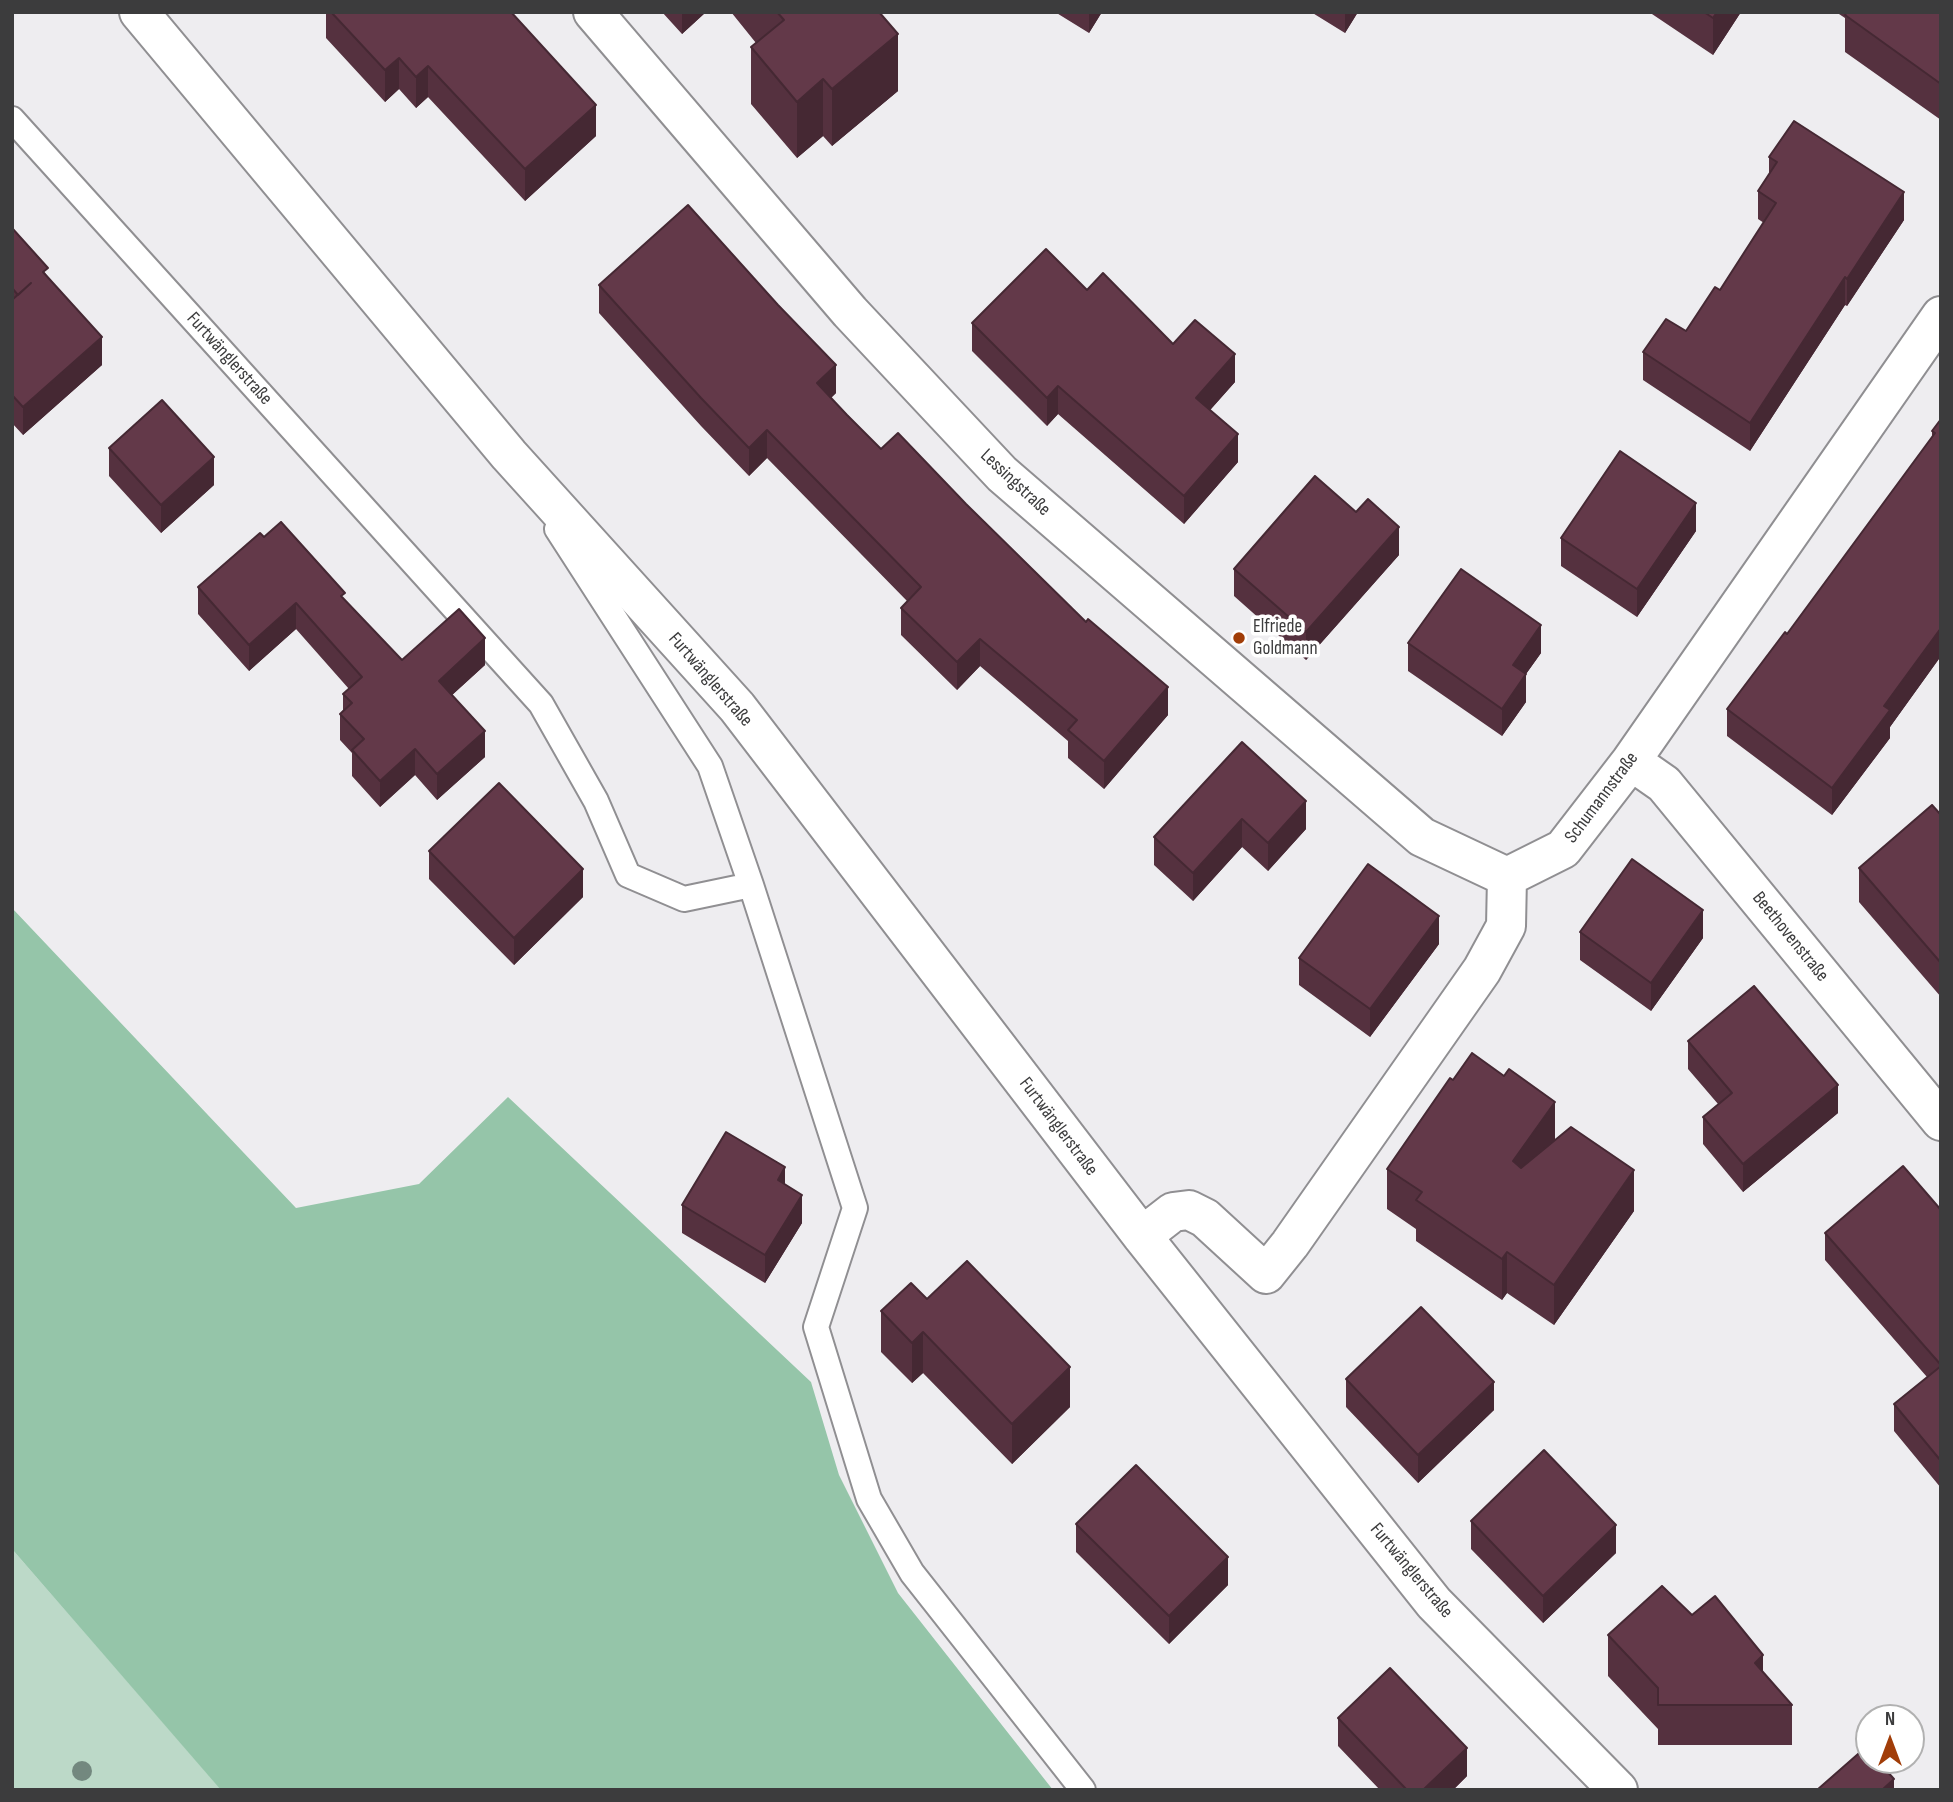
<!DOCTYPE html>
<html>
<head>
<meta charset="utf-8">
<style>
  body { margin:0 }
  #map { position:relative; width:1953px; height:1802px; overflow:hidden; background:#eeedf0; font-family:"Sofia Sans Condensed",sans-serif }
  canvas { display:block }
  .frame { position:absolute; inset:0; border:14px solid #3c3c3d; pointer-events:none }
  .north { position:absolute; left:1855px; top:1704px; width:70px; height:70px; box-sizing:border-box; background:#fff; border:2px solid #b1b1b1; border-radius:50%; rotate:0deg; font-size:19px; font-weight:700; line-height:28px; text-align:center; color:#3c3c3d }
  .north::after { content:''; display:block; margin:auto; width:24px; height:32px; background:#a13d08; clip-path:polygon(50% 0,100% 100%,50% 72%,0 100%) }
</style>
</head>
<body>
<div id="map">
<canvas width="1953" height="1802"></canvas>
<div class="frame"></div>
<div class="north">N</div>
</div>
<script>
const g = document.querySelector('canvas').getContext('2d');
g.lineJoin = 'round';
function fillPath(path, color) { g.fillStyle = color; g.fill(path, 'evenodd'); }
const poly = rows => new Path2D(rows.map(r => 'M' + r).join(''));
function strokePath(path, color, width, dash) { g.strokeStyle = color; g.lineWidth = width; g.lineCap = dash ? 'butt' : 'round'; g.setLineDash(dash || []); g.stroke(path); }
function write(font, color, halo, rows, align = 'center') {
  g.font = font + ' "Sofia Sans Condensed",sans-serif'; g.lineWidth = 7; g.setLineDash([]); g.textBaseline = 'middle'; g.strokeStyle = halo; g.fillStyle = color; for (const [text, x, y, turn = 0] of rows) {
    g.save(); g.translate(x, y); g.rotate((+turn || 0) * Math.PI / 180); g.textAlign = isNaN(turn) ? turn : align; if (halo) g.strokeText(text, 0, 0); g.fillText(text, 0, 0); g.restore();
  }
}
fillPath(poly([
  [12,1549,221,1789,221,1790,12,1790]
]), '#bcd9c8');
fillPath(poly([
  [12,908,296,1208,419,1184,508,1097,811,1382,839,1475,898,1593,1053,1790,221,1790,12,1549]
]), '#95c5a9');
const lane = poly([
  [12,119,541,704,596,801,628,875,684,899,751,885],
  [557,529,710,766,751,885,855,1208,816,1327,869,1499,912,1573,1083,1790]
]);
const street = poly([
  [139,12,509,455,737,707,1142,1236,1434,1603,1618,1790],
  [593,12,850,312,1002,474,1422,837,1507,877],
  [1631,761,1664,784,1941,1121],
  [1507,877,1563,849,1631,761,1941,316],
  [1142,1236,1173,1212,1189,1210,1205,1218,1266,1274,1290,1244,1482,970,1506,926,1507,877]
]);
strokePath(lane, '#908f92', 28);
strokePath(street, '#908f92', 42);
strokePath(lane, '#fff', 24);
strokePath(street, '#fff', 38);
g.fillStyle = '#73887f';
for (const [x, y] of [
  [82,1771]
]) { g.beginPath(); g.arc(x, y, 10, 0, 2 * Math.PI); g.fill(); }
fillPath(poly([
  [326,12,511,12,596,136,525,201,428,97,416,108,399,89,385,102,326,38],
  [662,12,706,12,682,34],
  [731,12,879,12,898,91,832,146,823,136,797,158,751,104,751,47,756,43],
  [1055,12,1102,12,1089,33],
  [1311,12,1358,12,1345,33],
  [1649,12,1741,12,1713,55],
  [1836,12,1941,12,1941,120,1845,52,1845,18],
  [1769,157,1904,220,1847,306,1845,305,1750,451,1643,380,1643,352,1686,331,1720,290,1764,223,1758,219,1758,191,1769,175],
  [12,228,48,277,102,365,23,435,12,423],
  [599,285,836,393,831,398,881,449,1168,715,1104,789,1068,758,1068,741,980,666,957,690,901,635,901,608,907,601,767,458,749,476,701,426,599,313],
  [1087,290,1235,382,1210,410,1238,462,1184,524,1058,414,1047,426,972,351,972,323],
  [1941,419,1941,656,1890,727,1890,738,1832,815,1727,736,1727,709,1787,634,1932,437,1932,431],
  [109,448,214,485,161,533,109,476],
  [1696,531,1637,617,1561,566,1561,538],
  [264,537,345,601,402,660,485,665,452,695,485,757,437,800,415,775,380,807,352,776,352,753,340,740,340,714,343,710,343,694,349,689,296,629,249,671,198,614,198,587],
  [1399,555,1306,660,1234,596,1234,569],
  [1408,643,1541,653,1526,674,1526,702,1502,736,1408,671],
  [1242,742,1306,829,1268,871,1242,847,1193,901,1154,865,1154,837],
  [1941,815,1941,997,1859,902,1859,868],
  [429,851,583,897,514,965,429,879],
  [1580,932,1703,938,1651,1011,1580,960],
  [1439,944,1370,1037,1299,985,1299,958],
  [1688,1041,1838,1113,1743,1192,1703,1144,1703,1117,1718,1104,1688,1069],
  [1453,1080,1555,1140,1634,1211,1554,1325,1507,1293,1502,1300,1416,1241,1416,1229,1387,1209,1387,1169],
  [785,1185,802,1223,765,1283,682,1233,682,1205],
  [1941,1210,1941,1488,1894,1431,1894,1404,1927,1377,1825,1260,1825,1233],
  [927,1299,1070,1407,1012,1464,923,1373,912,1383,881,1352,881,1311],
  [1346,1379,1494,1410,1418,1483,1346,1407],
  [1471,1521,1616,1553,1543,1623,1471,1549],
  [1076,1524,1228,1585,1169,1644,1076,1552],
  [1692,1615,1763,1672,1792,1705,1792,1745,1658,1745,1658,1729,1608,1676,1608,1635],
  [1338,1718,1467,1776,1453,1790,1380,1790,1338,1746]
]), '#55313f');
fillPath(poly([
  [682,12,706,12,682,34],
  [1089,12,1102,12,1089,33],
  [1345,12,1358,12,1345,33],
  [1717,12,1741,12,1713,55,1713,18],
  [898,34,898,91,832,146,832,89],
  [399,58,399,89,385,102,385,70],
  [428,66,428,97,416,108,416,77],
  [823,79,823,136,797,158,797,102],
  [596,105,596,136,525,201,525,169],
  [1904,192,1904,220,1847,306,1847,279],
  [1845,277,1845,305,1750,451,1750,423],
  [102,337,102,365,23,435,23,407],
  [1235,354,1235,382,1196,426,1196,398],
  [836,365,836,393,817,411,817,383],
  [1058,386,1058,414,1047,426,1047,398],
  [767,430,767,458,749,476,749,448],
  [1238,434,1238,462,1184,524,1184,496],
  [214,457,214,485,161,533,161,505],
  [1696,503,1696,531,1637,617,1637,589],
  [1399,527,1399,555,1306,660,1306,632],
  [296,603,296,629,249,671,249,645],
  [1541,625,1541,653,1526,674,1526,702,1502,736,1502,709,1513,665],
  [1941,628,1941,656,1890,727,1890,738,1832,815,1832,788,1884,706],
  [485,638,485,665,439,707,439,681],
  [980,639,980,666,957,690,957,662],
  [1168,687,1168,715,1104,789,1104,761],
  [485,731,485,757,437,800,437,774],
  [415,749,415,775,380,807,380,781],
  [1306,801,1306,829,1268,871,1268,843],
  [1242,819,1242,847,1193,901,1193,873],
  [583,869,583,897,514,965,514,938],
  [1703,910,1703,938,1651,1011,1651,983],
  [1439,916,1439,944,1370,1037,1370,1009],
  [1838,1085,1838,1113,1743,1192,1743,1164],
  [1555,1102,1555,1143,1513,1201,1513,1161],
  [785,1167,785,1195,778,1180],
  [1634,1170,1634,1211,1554,1325,1554,1285],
  [802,1195,802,1223,765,1283,765,1255],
  [1507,1252,1507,1293,1502,1300,1502,1259],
  [923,1332,923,1373,912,1383,912,1343],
  [1070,1367,1070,1407,1012,1464,1012,1424],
  [1494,1382,1494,1410,1418,1483,1418,1455],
  [1616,1525,1616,1553,1543,1623,1543,1596],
  [1228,1557,1228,1585,1169,1644,1169,1616],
  [1763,1655,1763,1695,1755,1663],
  [1467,1748,1467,1776,1453,1790,1423,1790],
  [1894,1779,1894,1790,1882,1790]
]), '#452833');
const building = poly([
  [331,12,511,12,596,105,525,169,428,66,416,77,399,58,385,70,331,12],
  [777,12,879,12,898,34,832,89,823,79,797,102,751,47,784,20,777,12],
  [1704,12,1717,12,1713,18,1704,12],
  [1847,12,1941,12,1941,84,1845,15,1847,12],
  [1794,121,1904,192,1847,279,1845,277,1750,423,1643,352,1666,319,1686,331,1715,287,1720,290,1776,203,1758,191,1777,162,1769,157,1794,121],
  [688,205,778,305,836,365,817,383,847,415,881,449,898,433,966,504,1086,622,1088,619,1168,687,1104,761,1068,730,1077,720,980,639,957,662,901,608,921,587,767,430,749,448,701,398,599,285,688,205],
  [12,228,48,268,43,272,102,337,23,407,12,395,12,300,31,283,18,295,12,288,12,228],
  [1046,249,1087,290,1103,273,1173,344,1195,320,1235,354,1196,398,1238,434,1184,496,1058,386,1047,398,972,323,1046,249],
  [162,400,214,457,161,505,109,448,162,400],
  [1941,419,1941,628,1884,706,1890,710,1832,788,1727,709,1785,632,1787,634,1935,433,1932,431,1941,419],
  [1620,451,1696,503,1637,589,1561,538,1620,451],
  [1315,476,1356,512,1368,499,1399,527,1306,632,1234,569,1315,476],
  [281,522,345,593,341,596,402,660,459,609,485,638,439,681,485,731,437,774,415,749,380,781,352,750,364,739,340,714,352,703,343,694,362,677,296,603,249,645,198,587,260,533,264,537,281,522],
  [1461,569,1541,625,1513,665,1526,674,1502,709,1408,643,1461,569],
  [1242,742,1306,801,1268,843,1242,819,1193,873,1154,837,1242,742],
  [499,783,583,869,514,938,429,851,499,783],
  [1932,805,1941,815,1941,963,1859,868,1932,805],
  [1632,859,1703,910,1651,983,1580,932,1632,859],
  [1368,864,1439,916,1370,1009,1299,958,1368,864],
  [1754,986,1838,1085,1743,1164,1703,1117,1732,1093,1688,1041,1754,986],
  [1472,1053,1504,1076,1509,1069,1555,1102,1513,1161,1521,1168,1571,1127,1634,1170,1554,1285,1507,1252,1502,1259,1416,1200,1422,1192,1387,1169,1450,1078,1453,1080,1472,1053],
  [726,1132,785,1167,778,1180,802,1195,765,1255,682,1205,726,1132],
  [1903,1166,1941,1210,1941,1365,1825,1233,1903,1166],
  [967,1261,1070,1367,1012,1424,923,1332,912,1343,881,1311,911,1283,927,1299,967,1261],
  [1421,1307,1494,1382,1418,1455,1346,1379,1421,1307],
  [1941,1366,1941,1461,1894,1404,1941,1366],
  [1544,1450,1616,1525,1543,1596,1471,1521,1544,1450],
  [1136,1465,1228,1557,1169,1616,1076,1524,1136,1465],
  [1662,1586,1692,1615,1715,1596,1763,1655,1755,1663,1792,1705,1658,1705,1658,1688,1608,1635,1662,1586],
  [1390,1668,1467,1748,1423,1790,1407,1790,1338,1718,1390,1668],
  [1866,1747,1869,1751,1869,1760,1877,1760,1894,1779,1882,1790,1817,1790,1866,1747]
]);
fillPath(building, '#633949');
strokePath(building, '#452833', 2);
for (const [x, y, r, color] of [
  [1239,638,7,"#a13d08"]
]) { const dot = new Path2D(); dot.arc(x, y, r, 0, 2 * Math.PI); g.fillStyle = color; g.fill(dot); strokePath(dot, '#fff', 2.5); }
write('19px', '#3c3c3d', '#fff', [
  ["Furtwänglerstraße",229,359,48],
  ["Lessingstraße",1015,483,43],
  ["Furtwänglerstraße",710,680,49],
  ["Schumannstraße",1602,798,-53],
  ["Beethovenstraße",1790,937,51],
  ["Furtwänglerstraße",1058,1127,53],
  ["Furtwänglerstraße",1411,1571,50]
]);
write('19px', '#3c3c3d', '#fff', [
  ["Elfriede",1253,627],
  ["Goldmann",1253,649]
], 'left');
</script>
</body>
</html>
